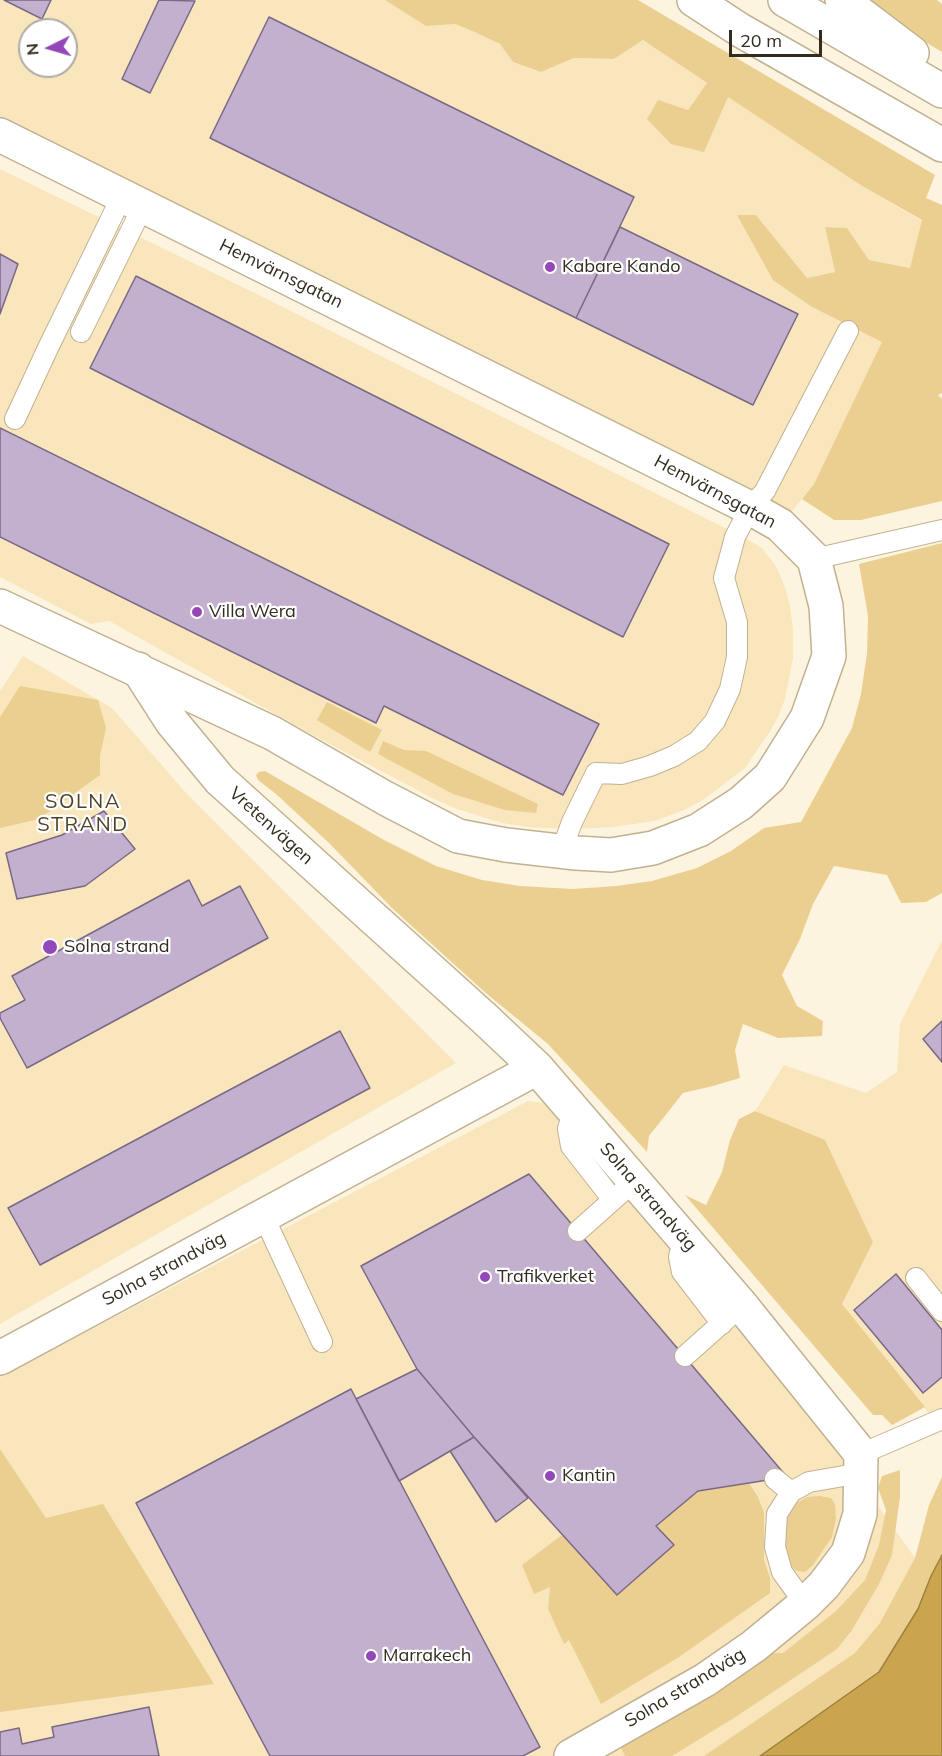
<!DOCTYPE html>
<html>
<head>
<meta charset="utf-8">
<style>
  body { margin:0 }
  #map { position:relative; width:942px; height:1756px; overflow:hidden; background:#fdf4df; font-family:Mulish,sans-serif }
  canvas { display:block }
  .north { position:absolute; left:18px; top:18px; width:60px; height:60px; box-sizing:border-box; background:#fff; border:2px solid #adaba5; border-radius:50%; rotate:265deg; font-size:16px; font-weight:700; line-height:24px; text-align:center; color:#322c1f }
  .north::after { content:''; display:block; margin:auto; width:21px; height:27px; background:#9347b8; clip-path:polygon(50% 0,100% 100%,50% 72%,0 100%) }
  .scale { position:absolute; left:729px; top:30px; width:93px; height:27px; box-sizing:border-box; border:3px solid #322c1f; border-top:0; padding-left:8px; font-size:18px; line-height:21px; white-space:nowrap; color:#322c1f; -webkit-text-stroke:4px #fff; paint-order:stroke }
</style>
</head>
<body>
<div id="map">
<canvas width="942" height="1756"></canvas>
<div class="north">N</div>
<div class="scale">20 m</div>
</div>
<script>
const g = document.querySelector('canvas').getContext('2d');
g.lineJoin = 'round';
function fillPath(path, color) { g.fillStyle = color; g.fill(path, 'evenodd'); }
const poly = rows => new Path2D(rows.map(r => 'M' + r).join(''));
function strokePath(path, color, width, dash) { g.strokeStyle = color; g.lineWidth = width; g.lineCap = dash ? 'butt' : 'round'; g.setLineDash(dash || []); g.stroke(path); }
function write(font, color, halo, rows, align = 'center') {
  g.font = font + ' Mulish,sans-serif'; g.lineWidth = 4.5; g.setLineDash([]); g.textBaseline = 'middle'; g.strokeStyle = halo; g.fillStyle = color; for (const [text, x, y, turn = 0] of rows) {
    g.save(); g.translate(x, y); g.rotate((+turn || 0) * Math.PI / 180); g.textAlign = isNaN(turn) ? turn : align; if (halo) g.strokeText(text, 0, 0); g.fillText(text, 0, 0); g.restore();
  }
}
fillPath(poly([
  [0,0,385,0,426,25,455,24,472,31,500,44,513,62,541,72,574,58,614,59,643,40,707,83,688,110,658,101,648,119,704,151,727,96,862,186,922,221,911,268,869,260,847,228,825,227,835,272,807,278,756,215,812,307,883,342,814,484,789,515,0,117],
  [30,30,66,30,66,66,30,66],
  [0,169,261,296,747,539,762,548,776,566,785,587,790,606,793,629,793,658,785,699,779,715,771,730,745,768,703,800,684,810,655,821,612,827,576,829,535,828,502,823,457,809,432,798,313,735,109,621,91,624,0,577],
  [23,656,112,708,188,795,456,1063,0,1324,0,691],
  [942,940,942,1430,842,1304,873,1242,825,1141,755,1111,784,1065,866,1093,897,1072,900,1024],
  [528,1101,544,1103,829,1437,915,1558,931,1576,760,1756,0,1756,0,1377]
]), '#fae6bd');
fillPath(poly([
  [385,0,638,0,935,175,926,198,942,205,942,393,938,395,942,399,942,501,861,520,834,520,802,499,814,484,882,342,812,307,773,280,737,215,756,215,807,278,835,272,825,227,847,228,869,260,910,268,922,220,862,186,728,97,704,152,671,144,647,119,658,100,688,110,707,83,643,40,614,59,574,58,541,72,513,62,500,44,472,31,455,24,426,26],
  [867,0,937,0,942,4,942,52,897,25],
  [942,543,942,893,926,902,901,903,887,875,834,866,813,904,800,939,782,975,797,1006,823,1021,822,1036,778,1038,743,1024,735,1050,740,1078,713,1086,683,1093,649,1136,647,1152,548,1044,487,994,393,909,329,843,276,794,258,780,256,775,259,772,265,771,384,840,436,866,482,880,520,886,573,889,616,886,652,881,697,868,731,851,764,828,801,822,852,728,861,694,867,653,868,616,859,564],
  [20,686,98,700,106,728,100,756,100,775,39,819,0,828,0,717],
  [327,702,382,730,370,752,317,720],
  [383,741,404,750,426,751,538,804,536,813,505,810,453,794,378,754],
  [755,1111,825,1140,873,1242,842,1304,925,1407,892,1425,882,1415,873,1415,685,1195,706,1205,722,1172,730,1140,739,1119],
  [0,1449,46,1518,103,1504,214,1684,0,1712],
  [900,1470,900,1497,892,1555,879,1584,852,1630,837,1649,737,1716,672,1756,625,1756,621,1748,765,1653,783,1653,836,1611,865,1580,879,1545,886,1510,878,1488,882,1476],
  [942,1477,942,1555,931,1576,918,1609,879,1672,760,1756,704,1756,855,1653,880,1623,915,1558,929,1505],
  [749,1483,758,1497,764,1513,764,1560,770,1578,770,1593,679,1657,601,1704,569,1640,564,1644,548,1609,550,1587,534,1594,522,1565,562,1535,617,1595,674,1545,656,1526,698,1491],
  [820,1496,831,1498,835,1504,836,1519,832,1537,813,1565,805,1572,797,1571,790,1566,786,1559,785,1535,786,1516,795,1504,807,1497]
]), '#ebcf91');
const water = poly([
  [942,1555,942,1756,760,1756,879,1672,918,1609,931,1576,942,1555]
]);
fillPath(water, '#cba54d');
strokePath(water, '#9d813f', 1.5);
const building = poly([
  [4,0,51,0,42,19,4,0],
  [159,0,195,1,150,93,122,79,159,0],
  [269,17,634,197,576,318,210,138,269,17],
  [620,227,798,314,753,405,576,318,620,227],
  [0,254,18,264,0,314,0,254],
  [136,276,669,544,623,637,90,368,136,276],
  [0,428,599,724,563,795,384,706,376,723,0,537,0,428],
  [104,811,135,849,85,886,17,899,6,853,62,835,104,811],
  [189,880,202,906,240,886,268,938,27,1068,0,1018,0,1013,25,1000,12,976,189,880],
  [942,1021,942,1062,923,1039,942,1021],
  [340,1031,370,1088,40,1265,8,1208,340,1031],
  [529,1174,787,1477,698,1491,656,1526,674,1545,617,1595,474,1437,417,1369,361,1266,529,1174],
  [896,1274,942,1330,942,1377,923,1393,854,1310,896,1274],
  [417,1369,474,1437,399,1481,356,1399,417,1369],
  [351,1389,540,1747,523,1756,270,1756,136,1503,351,1389],
  [474,1437,528,1498,496,1522,450,1451,474,1437],
  [149,1707,159,1756,0,1756,0,1732,19,1728,22,1744,54,1737,52,1727,149,1707]
]);
fillPath(building, '#c3b0cf');
strokePath(building, '#7a6885', 1.5);
const lane = poly([
  [81,332,143,206],
  [15,419,48,348,122,196],
  [814,559,942,530],
  [561,852,572,822,596,773,622,774,650,766,674,756,698,741,715,721,730,689,737,657,737,622,724,578,735,537,750,508,765,491,848,331],
  [573,1110,568,1129,571,1146,613,1200],
  [263,1215,322,1342],
  [578,1231,623,1191],
  [684,1237,679,1257,682,1272,722,1324],
  [916,1278,942,1311],
  [685,1356,731,1315],
  [861,1454,942,1419],
  [775,1479,791,1492],
  [805,1604,782,1572,775,1547,777,1514,791,1492,809,1482,861,1473]
]);
const street = poly([
  [0,135,750,508,780,525,814,559,826,606,829,656,807,718,770,777,741,803,699,830,653,848,611,855,576,853,506,845,458,836,385,798,272,733,0,606],
  [138,669,172,722,220,780,484,1018,537,1068,742,1306,861,1454,860,1514,848,1553,824,1585,805,1604,754,1646,705,1680,571,1756],
  [0,1358,537,1068]
]);
const secondary = poly([
  [694,0,740,30,942,145],
  [785,0,942,91],
  [842,0,912,53]
]);
strokePath(lane, '#c1b191', 22);
strokePath(street, '#c1b191', 36);
strokePath(secondary, '#c1b191', 36);
strokePath(lane, '#fff', 20);
strokePath(street, '#fff', 33);
strokePath(secondary, '#fff', 33);
for (const [x, y, r, color] of [
  [550,267,6,"#9347b8"],
  [197,612,6,"#9347b8"],
  [50,947,8,"#9347b8"],
  [485,1277,6,"#9347b8"],
  [550,1476,6,"#9347b8"],
  [371,1656,6,"#9347b8"]
]) { const dot = new Path2D(); dot.arc(x, y, r, 0, 2 * Math.PI); g.fillStyle = color; g.fill(dot); strokePath(dot, '#fff', 2); }
write('18px', '#322c1f', '#fff', [
  ["Kabare Kando",562,267],
  ["Villa Wera",209,612],
  ["Solna strand",64,947],
  ["Trafikverket",497,1277],
  ["Kantin",562,1476],
  ["Marrakech",383,1656]
], 'left');
write('18px', '#322c1f', '#fff', [
  ["Hemvärnsgatan",281,274,26],
  ["Hemvärnsgatan",715,492,28],
  ["Vretenvägen",271,826,42],
  ["Solna strandväg",648,1197,49],
  ["Solna strandväg",164,1269,-28],
  ["Solna strandväg",685,1688,-31]
]);
g.letterSpacing = '1.5px';
write('20px', '#504225', '#fff', [
  ["SOLNA",83,802],
  ["STRAND",83,825]
]);
g.letterSpacing = '0px';
</script>
</body>
</html>
